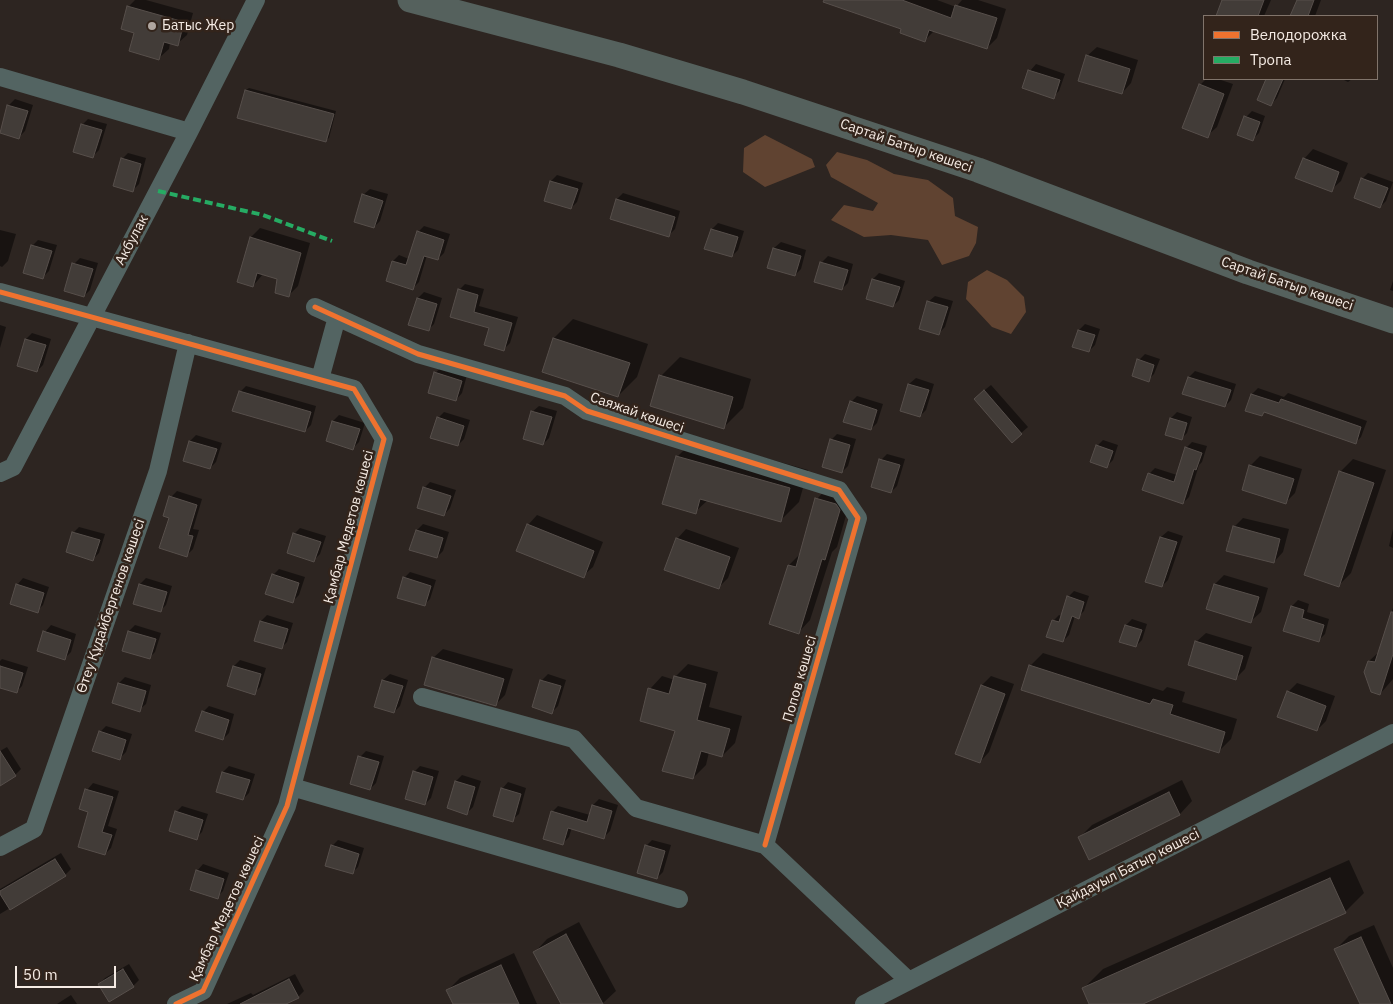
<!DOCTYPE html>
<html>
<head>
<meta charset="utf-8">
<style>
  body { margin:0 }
  #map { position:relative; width:1393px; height:1004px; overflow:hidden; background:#2d2521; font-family:"IBM Plex Sans",sans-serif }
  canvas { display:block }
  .legend { position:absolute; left:1203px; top:15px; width:175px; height:65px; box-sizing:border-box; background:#33241b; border:1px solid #81746b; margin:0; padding:6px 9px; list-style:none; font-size:15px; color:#f5ebe4 }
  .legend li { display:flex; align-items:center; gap:10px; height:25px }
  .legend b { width:25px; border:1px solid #81746b }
  .scale { position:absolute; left:15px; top:966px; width:101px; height:22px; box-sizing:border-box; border:2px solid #f5ebe4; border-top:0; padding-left:6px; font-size:15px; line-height:18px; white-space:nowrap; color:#f5ebe4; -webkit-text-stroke:4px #33241b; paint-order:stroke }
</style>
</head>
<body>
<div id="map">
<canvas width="1393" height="1004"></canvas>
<ul class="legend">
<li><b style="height:6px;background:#ef722f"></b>Велодорожка</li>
<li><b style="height:6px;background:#26ab63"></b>Тропа</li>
</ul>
<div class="scale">50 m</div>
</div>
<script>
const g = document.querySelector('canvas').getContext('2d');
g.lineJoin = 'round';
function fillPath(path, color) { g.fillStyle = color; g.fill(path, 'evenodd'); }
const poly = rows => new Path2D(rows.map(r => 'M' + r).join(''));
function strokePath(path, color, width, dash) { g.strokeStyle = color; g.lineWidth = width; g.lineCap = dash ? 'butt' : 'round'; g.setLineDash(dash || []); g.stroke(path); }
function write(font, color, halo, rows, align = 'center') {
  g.font = font + ' "IBM Plex Sans",sans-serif'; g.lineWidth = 5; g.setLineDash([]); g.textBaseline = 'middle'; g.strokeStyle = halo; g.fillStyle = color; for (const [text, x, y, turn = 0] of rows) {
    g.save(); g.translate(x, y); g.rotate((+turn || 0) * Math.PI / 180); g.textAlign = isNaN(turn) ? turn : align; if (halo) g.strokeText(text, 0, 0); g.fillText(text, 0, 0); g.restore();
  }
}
fillPath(poly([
  [765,135,812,159,815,167,765,187,743,172,744,148],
  [837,152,867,160,894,174,928,180,953,198,955,216,978,227,976,243,969,256,942,265,928,240,891,235,864,237,831,220,844,205,873,211,878,203,831,177,826,165],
  [987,270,1007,280,1024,297,1026,312,1011,334,992,327,966,299,968,282]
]), '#604331');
fillPath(poly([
  [135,0,146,0,193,13,187,35,177,44,170,42,169,49,159,58,136,32,128,7],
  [838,0,937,0,956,7,962,0,978,0,1006,9,997,38,987,48,934,31,924,41,903,28],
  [1223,0,1271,0,1264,16,1222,16,1218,15],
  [1298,0,1321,0,1315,16,1292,16],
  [1097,47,1138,60,1131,83,1122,93,1087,56],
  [1036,64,1065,74,1059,91,1053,97,1030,71],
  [1206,79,1218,79,1233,84,1217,127,1207,136,1200,85],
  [1267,79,1285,79,1277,98,1271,104,1259,99],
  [1342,79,1352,79,1348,82],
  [249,88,336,111,329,138,326,140,246,90],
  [15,99,33,105,25,131,19,137,8,106],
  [1252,111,1265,116,1259,133,1253,139,1246,117],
  [88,119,107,124,99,150,93,156,82,125],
  [1313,149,1348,163,1341,181,1331,190,1304,159],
  [128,153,146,158,139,184,132,191,122,159],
  [1368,173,1393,182,1386,201,1380,207,1362,179],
  [557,175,583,183,577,202,571,208,551,181],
  [370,189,388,194,380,221,374,227,363,195],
  [623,193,680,211,675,229,669,235,612,218,617,199],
  [718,223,744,231,738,250,732,256,712,229],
  [424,226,450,234,444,253,438,259,427,255,419,282,413,288,393,261,399,255,409,259,418,232],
  [260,228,310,243,298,286,288,296,279,279,263,274,253,286,251,237],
  [0,230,16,234,8,261,2,267,0,266],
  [38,240,57,245,49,271,43,277,32,246],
  [781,242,806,250,801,269,795,275,774,248],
  [828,256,853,264,848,283,842,289,816,281,822,262],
  [80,258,98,263,90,290,84,296,74,264],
  [879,273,905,281,899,300,893,306,867,298,873,279],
  [1393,281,1393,291,1390,290],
  [465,284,484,289,479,306,518,317,510,343,504,349,490,328,451,316,459,290],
  [424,292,442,298,434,324,428,330,418,298],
  [935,296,953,301,945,327,939,333,928,302],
  [573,319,648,344,637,377,618,396,543,371,554,338],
  [1085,324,1100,329,1095,345,1089,351,1074,346,1079,330],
  [0,325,6,327,0,348],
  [32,333,51,339,43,365,37,371,26,339],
  [1145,354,1160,359,1154,374,1148,380,1139,360],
  [680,357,751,379,743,408,724,427,661,376],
  [442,367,467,375,462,393,456,400,435,373],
  [1195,371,1236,384,1231,400,1225,406,1189,377],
  [916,378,934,384,926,410,920,416,902,410,909,384],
  [991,385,1028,427,1012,441,981,393],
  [246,386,316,406,311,425,305,431,240,392],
  [1258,388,1284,397,1288,393,1367,421,1361,437,1355,443,1265,411,1262,415,1247,410,1252,394],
  [857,396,883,404,877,423,871,429,851,402],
  [539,406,557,411,549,438,543,444,532,412],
  [444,412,470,420,464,439,458,445,438,418],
  [1177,412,1192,417,1187,433,1181,439,1166,434,1171,418],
  [339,415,365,423,359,442,353,448,333,421],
  [837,434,856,439,848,466,842,472,831,440],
  [196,435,222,443,216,462,210,468,184,460,190,441],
  [696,438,808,470,799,502,781,520,708,500,695,512,677,457],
  [1103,440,1118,445,1113,460,1107,466,1097,446],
  [1192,442,1207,446,1202,462,1199,465,1189,497,1183,503,1149,474,1155,468,1177,475,1186,448],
  [887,454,905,459,897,486,891,492,881,460],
  [1260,456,1302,469,1295,493,1286,502,1250,466],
  [1353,459,1386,470,1351,573,1338,586,1340,472],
  [430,482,456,490,450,508,444,515,424,488],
  [828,487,851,498,837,547,832,552,810,620,799,632,789,565,801,553,817,499],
  [177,491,202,499,193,529,199,530,193,549,187,555,170,517,171,497],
  [537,515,603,542,593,567,583,576,528,525],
  [1243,518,1289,529,1283,552,1274,562,1234,527],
  [423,524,449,532,443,551,437,557,417,530],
  [79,527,105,534,99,553,93,559,73,533],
  [300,528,326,536,320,554,314,560,294,534],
  [686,529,739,548,728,578,719,587,677,539],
  [1393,529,1393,548,1389,546],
  [1168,531,1183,536,1168,580,1162,586,1147,581,1161,537],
  [279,569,305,577,299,595,293,601,273,575],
  [410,572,436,580,430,599,424,605,404,578],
  [1224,575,1268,588,1261,612,1251,621,1207,608,1215,584],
  [23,578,49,587,43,605,37,611,17,585],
  [146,578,172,586,166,605,160,611,140,584],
  [1074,591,1089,596,1084,611,1078,617,1075,616,1069,635,1063,641,1053,621,1059,615,1062,616,1068,597],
  [1298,600,1309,604,1307,612,1329,619,1325,634,1319,640,1292,606],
  [1393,608,1393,679,1380,694,1369,661,1380,651],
  [267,615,293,623,287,642,281,648,261,621],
  [1132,619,1147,624,1142,640,1136,646,1126,625],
  [51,625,76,634,71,652,65,658,45,632],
  [135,625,161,633,155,652,149,658,123,650,129,631],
  [1206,633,1252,647,1245,669,1235,679,1196,642],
  [443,649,513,669,505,695,495,705,433,658],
  [1043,653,1163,691,1167,687,1185,692,1182,702,1237,719,1231,739,1218,752,1030,666],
  [2,659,28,667,22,686,16,692,0,687,0,661],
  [240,660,266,668,260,687,254,693,234,666],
  [688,664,718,672,709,707,742,716,735,743,722,756,709,752,706,765,693,778,676,730,650,689,662,676,675,680,676,676],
  [390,674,408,680,400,706,394,712,376,707,383,680],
  [548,674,566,680,558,706,552,712,542,680],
  [991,676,1014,684,989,752,980,762,982,685],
  [125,677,151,685,146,704,139,710,119,683],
  [1297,683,1335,696,1326,721,1317,730,1288,692],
  [209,706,234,714,229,733,223,739,203,712],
  [106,726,132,734,126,752,120,758,100,732],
  [7,747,21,769,15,775,0,785,0,751],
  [366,751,384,756,376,783,370,789,360,757],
  [229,766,255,774,249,793,243,799,223,772],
  [420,766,439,771,431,798,425,804,414,772],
  [462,775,481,781,473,807,467,813,456,781],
  [1182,780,1192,801,1180,814,1090,858,1079,838,1092,825],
  [508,782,526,788,519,814,512,820,502,789],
  [93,783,119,791,108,826,117,829,111,848,105,854,90,811,87,790],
  [599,799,618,805,610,831,604,837,572,827,569,837,563,843,552,812,558,806,590,815,593,805],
  [182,806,208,814,202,832,196,838,176,812],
  [338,840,364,848,358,867,352,873,332,846],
  [652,840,671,845,663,872,657,878,646,846],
  [61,853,71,869,65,875,0,914,0,889],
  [1349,860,1364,893,1345,912,1140,1004,1091,1004,1084,988,1103,969],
  [203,864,229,873,223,891,217,897,197,871],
  [579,922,616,991,602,1004,562,1004,535,952,547,939],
  [1374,925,1393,968,1393,1004,1361,1004,1336,949,1349,936],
  [514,953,537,1004,454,1004,448,990,460,978],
  [129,964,139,980,133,986,99,984,105,978],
  [295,974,304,991,298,997,283,1004,227,1004,251,993,253,995],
  [71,995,77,1004,57,1004]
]), '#0007');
const building = poly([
  [824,0,902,0,951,18,955,5,997,18,987,49,929,30,925,42,900,33,901,29,823,2,824,0],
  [1222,0,1264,0,1258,16,1216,16,1222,0],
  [1297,0,1314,0,1308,16,1290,16,1297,0],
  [127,6,184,22,178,46,164,42,159,60,129,51,134,33,121,29,127,6],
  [1086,55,1130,69,1122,94,1078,81,1086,55],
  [1028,70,1060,80,1054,99,1022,88,1028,70],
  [1266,79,1283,79,1271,106,1257,100,1266,79],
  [1199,84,1224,94,1208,138,1182,128,1199,84],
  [245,90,334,114,326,142,237,118,245,90],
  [7,105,28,111,19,139,0,133,7,105],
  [1244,116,1260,122,1253,141,1237,135,1244,116],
  [81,124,102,130,93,158,73,152,81,124],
  [121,158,141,164,133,192,113,186,121,158],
  [1303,158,1339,172,1332,192,1295,178,1303,158],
  [1361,178,1388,188,1380,208,1354,198,1361,178],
  [550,181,578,189,571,209,544,201,550,181],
  [362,194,383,201,374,228,354,222,362,194],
  [616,199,675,217,669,237,610,219,616,199],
  [711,229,738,237,732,257,704,249,711,229],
  [417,231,444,240,438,260,424,256,413,290,386,281,392,261,406,265,417,231],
  [250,237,301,253,289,297,275,293,277,279,257,273,253,287,237,282,250,237],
  [31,245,52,251,43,279,23,273,31,245],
  [773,248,801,256,795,276,767,268,773,248],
  [820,262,848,270,842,290,814,282,820,262],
  [72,263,93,269,84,297,64,291,72,263],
  [872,279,900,287,893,307,866,299,872,279],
  [458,289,478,295,474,312,512,323,504,351,484,345,489,328,450,317,458,289],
  [417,298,437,304,429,331,408,325,417,298],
  [927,301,948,307,939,335,919,329,927,301],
  [1078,330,1095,335,1089,352,1072,347,1078,330],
  [553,338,630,363,618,397,542,372,553,338],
  [25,339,46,345,37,372,17,366,25,339],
  [1137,359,1154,365,1149,382,1132,376,1137,359],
  [434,372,462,381,456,401,428,393,434,372],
  [659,375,733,397,724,429,650,406,659,375],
  [1188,377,1231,390,1225,407,1182,394,1188,377],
  [908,384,929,390,920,417,900,411,908,384],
  [984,390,1022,434,1012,443,974,399,984,390],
  [239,391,311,412,305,432,232,411,239,391],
  [1251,394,1279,403,1281,399,1361,427,1356,444,1264,412,1262,416,1245,411,1251,394],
  [850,401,877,410,871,430,843,422,850,401],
  [531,411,552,417,543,445,523,439,531,411],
  [437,417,464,426,458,446,430,438,437,417],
  [1170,418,1187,423,1182,440,1165,435,1170,418],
  [332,421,360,429,353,450,326,441,332,421],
  [830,439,850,445,842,473,822,467,830,439],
  [189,441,217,449,210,469,183,461,189,441],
  [1096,445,1113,451,1107,468,1090,462,1096,445],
  [1185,447,1202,453,1196,470,1194,469,1183,504,1142,490,1148,473,1174,482,1185,447],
  [676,456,790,488,781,522,700,499,696,514,662,504,676,456],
  [879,459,900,465,891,493,871,487,879,459],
  [1249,465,1294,479,1286,504,1242,490,1249,465],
  [1339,471,1374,483,1339,587,1304,575,1339,471],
  [423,487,451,496,444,516,417,508,423,487],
  [169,496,197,505,188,535,193,536,187,557,159,548,169,518,163,516,169,496],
  [815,498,836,504,840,510,825,560,822,559,799,634,769,624,788,565,796,567,815,498],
  [527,524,594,551,584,578,516,551,527,524],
  [1233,526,1280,539,1274,563,1226,551,1233,526],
  [416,530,443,538,437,558,409,550,416,530],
  [72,532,100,540,93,561,66,552,72,532],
  [293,533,321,542,314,562,287,553,293,533],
  [1160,537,1177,542,1162,587,1145,582,1160,537],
  [676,538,730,557,719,589,664,570,676,538],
  [272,574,299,583,293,603,265,594,272,574],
  [403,577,431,586,425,606,397,598,403,577],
  [16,584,44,593,38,613,10,604,16,584],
  [139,584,167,592,161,612,133,604,139,584],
  [1214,584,1259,597,1251,623,1206,609,1214,584],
  [1067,596,1084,602,1079,619,1072,616,1063,642,1046,637,1052,620,1059,622,1067,596],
  [1291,606,1304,610,1302,618,1324,625,1319,642,1283,631,1291,606],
  [1391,612,1393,612,1393,654,1380,695,1371,692,1364,672,1368,661,1375,662,1391,612],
  [260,621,288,629,282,649,254,641,260,621],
  [1125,625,1142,630,1136,647,1119,642,1125,625],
  [43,631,71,640,65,660,37,651,43,631],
  [128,631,156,639,150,659,122,651,128,631],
  [1195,641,1243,656,1236,680,1188,665,1195,641],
  [432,657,504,679,496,706,424,685,432,657],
  [1029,665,1150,704,1153,699,1173,705,1170,714,1225,732,1219,753,1021,690,1029,665],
  [0,666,23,673,17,693,0,688,0,666],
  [233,666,261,674,255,695,227,686,233,666],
  [674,676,706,684,697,720,730,729,722,757,701,751,693,779,662,771,675,731,640,721,648,688,669,694,674,676],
  [382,680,403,686,394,713,374,707,382,680],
  [540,680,561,686,552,714,532,707,540,680],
  [118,683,146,691,140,712,112,703,118,683],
  [981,685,1005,694,980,763,955,754,981,685],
  [1287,691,1326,706,1317,731,1277,717,1287,691],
  [202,711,229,720,223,740,195,731,202,711],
  [99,731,126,740,120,760,92,751,99,731],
  [0,751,16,776,0,786,0,751],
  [358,756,379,762,370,790,350,784,358,756],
  [413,771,433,777,425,805,405,799,413,771],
  [222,772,250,780,243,800,216,792,222,772],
  [455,781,475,787,467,815,447,808,455,781],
  [501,788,521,794,513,822,493,816,501,788],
  [85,789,113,797,102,832,112,835,105,855,78,847,88,812,79,809,85,789],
  [1169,792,1180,815,1089,860,1078,837,1169,792],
  [592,805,612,811,604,839,568,828,563,845,543,839,551,811,587,822,592,805],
  [175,811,203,820,197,840,169,831,175,811],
  [331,845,359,854,353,874,325,866,331,845],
  [645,845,665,851,657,879,637,873,645,845],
  [55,859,66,876,10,910,0,894,0,891,55,859],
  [196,870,224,879,218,899,190,890,196,870],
  [1330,878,1346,913,1143,1004,1089,1004,1082,988,1330,878],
  [566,934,603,1004,561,1004,533,952,566,934],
  [1361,937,1391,1004,1360,1004,1334,949,1361,937],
  [501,965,519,1004,453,1004,446,990,501,965],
  [123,969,134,987,109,1002,98,984,123,969],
  [289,979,299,998,286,1004,240,1004,289,979]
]);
fillPath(building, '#423c38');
strokePath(building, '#574f4b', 1);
strokePath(poly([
  [0,77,189,132],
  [0,292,354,389,384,439,287,806,203,991,176,1004],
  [315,307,418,354,565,396,587,411,839,490,858,518,765,845],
  [320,379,337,317],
  [0,473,13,467,189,132,256,0],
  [422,697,574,739,636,808,765,845,909,981],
  [292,787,679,899],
  [0,847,34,829,158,471,188,343],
  [864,1004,1393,733]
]), '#536462', 18);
strokePath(poly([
  [410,0,619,55,743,92,978,170,1248,272,1393,321]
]), '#55615d', 25);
strokePath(poly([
  [158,191,263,215,332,241]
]), '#26ab63', 4, [8, 4]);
strokePath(poly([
  [0,292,354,389,384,439,287,806,203,991,176,1004],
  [315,307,418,354,565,396,587,411,839,490,858,518,765,845]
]), '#ef722f', 5);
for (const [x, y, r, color] of [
  [152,26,5,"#afa6a0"]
]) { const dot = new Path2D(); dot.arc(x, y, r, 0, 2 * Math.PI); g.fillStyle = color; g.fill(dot); strokePath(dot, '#33241b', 2); }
write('14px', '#f5ebe4', '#33241b', [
  ["Батыс Жер",162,26]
], 'left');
write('14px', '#f5ebe4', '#33241b', [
  ["Сартай Батыр көшесі",906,146,19],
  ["Акбулак",132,240,-62],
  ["Сартай Батыр көшесі",1287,284,19],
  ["Саяжай көшесі",637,413,19],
  ["Қамбар Медетов көшесі",349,527,-75],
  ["Өтеу Құдайбергенов көшесі",111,606,-71],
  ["Попов көшесі",800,679,-74],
  ["Қайдауыл Батыр көшесі",1128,869,-27],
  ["Қамбар Медетов көшесі",227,909,-65]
]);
</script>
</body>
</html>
